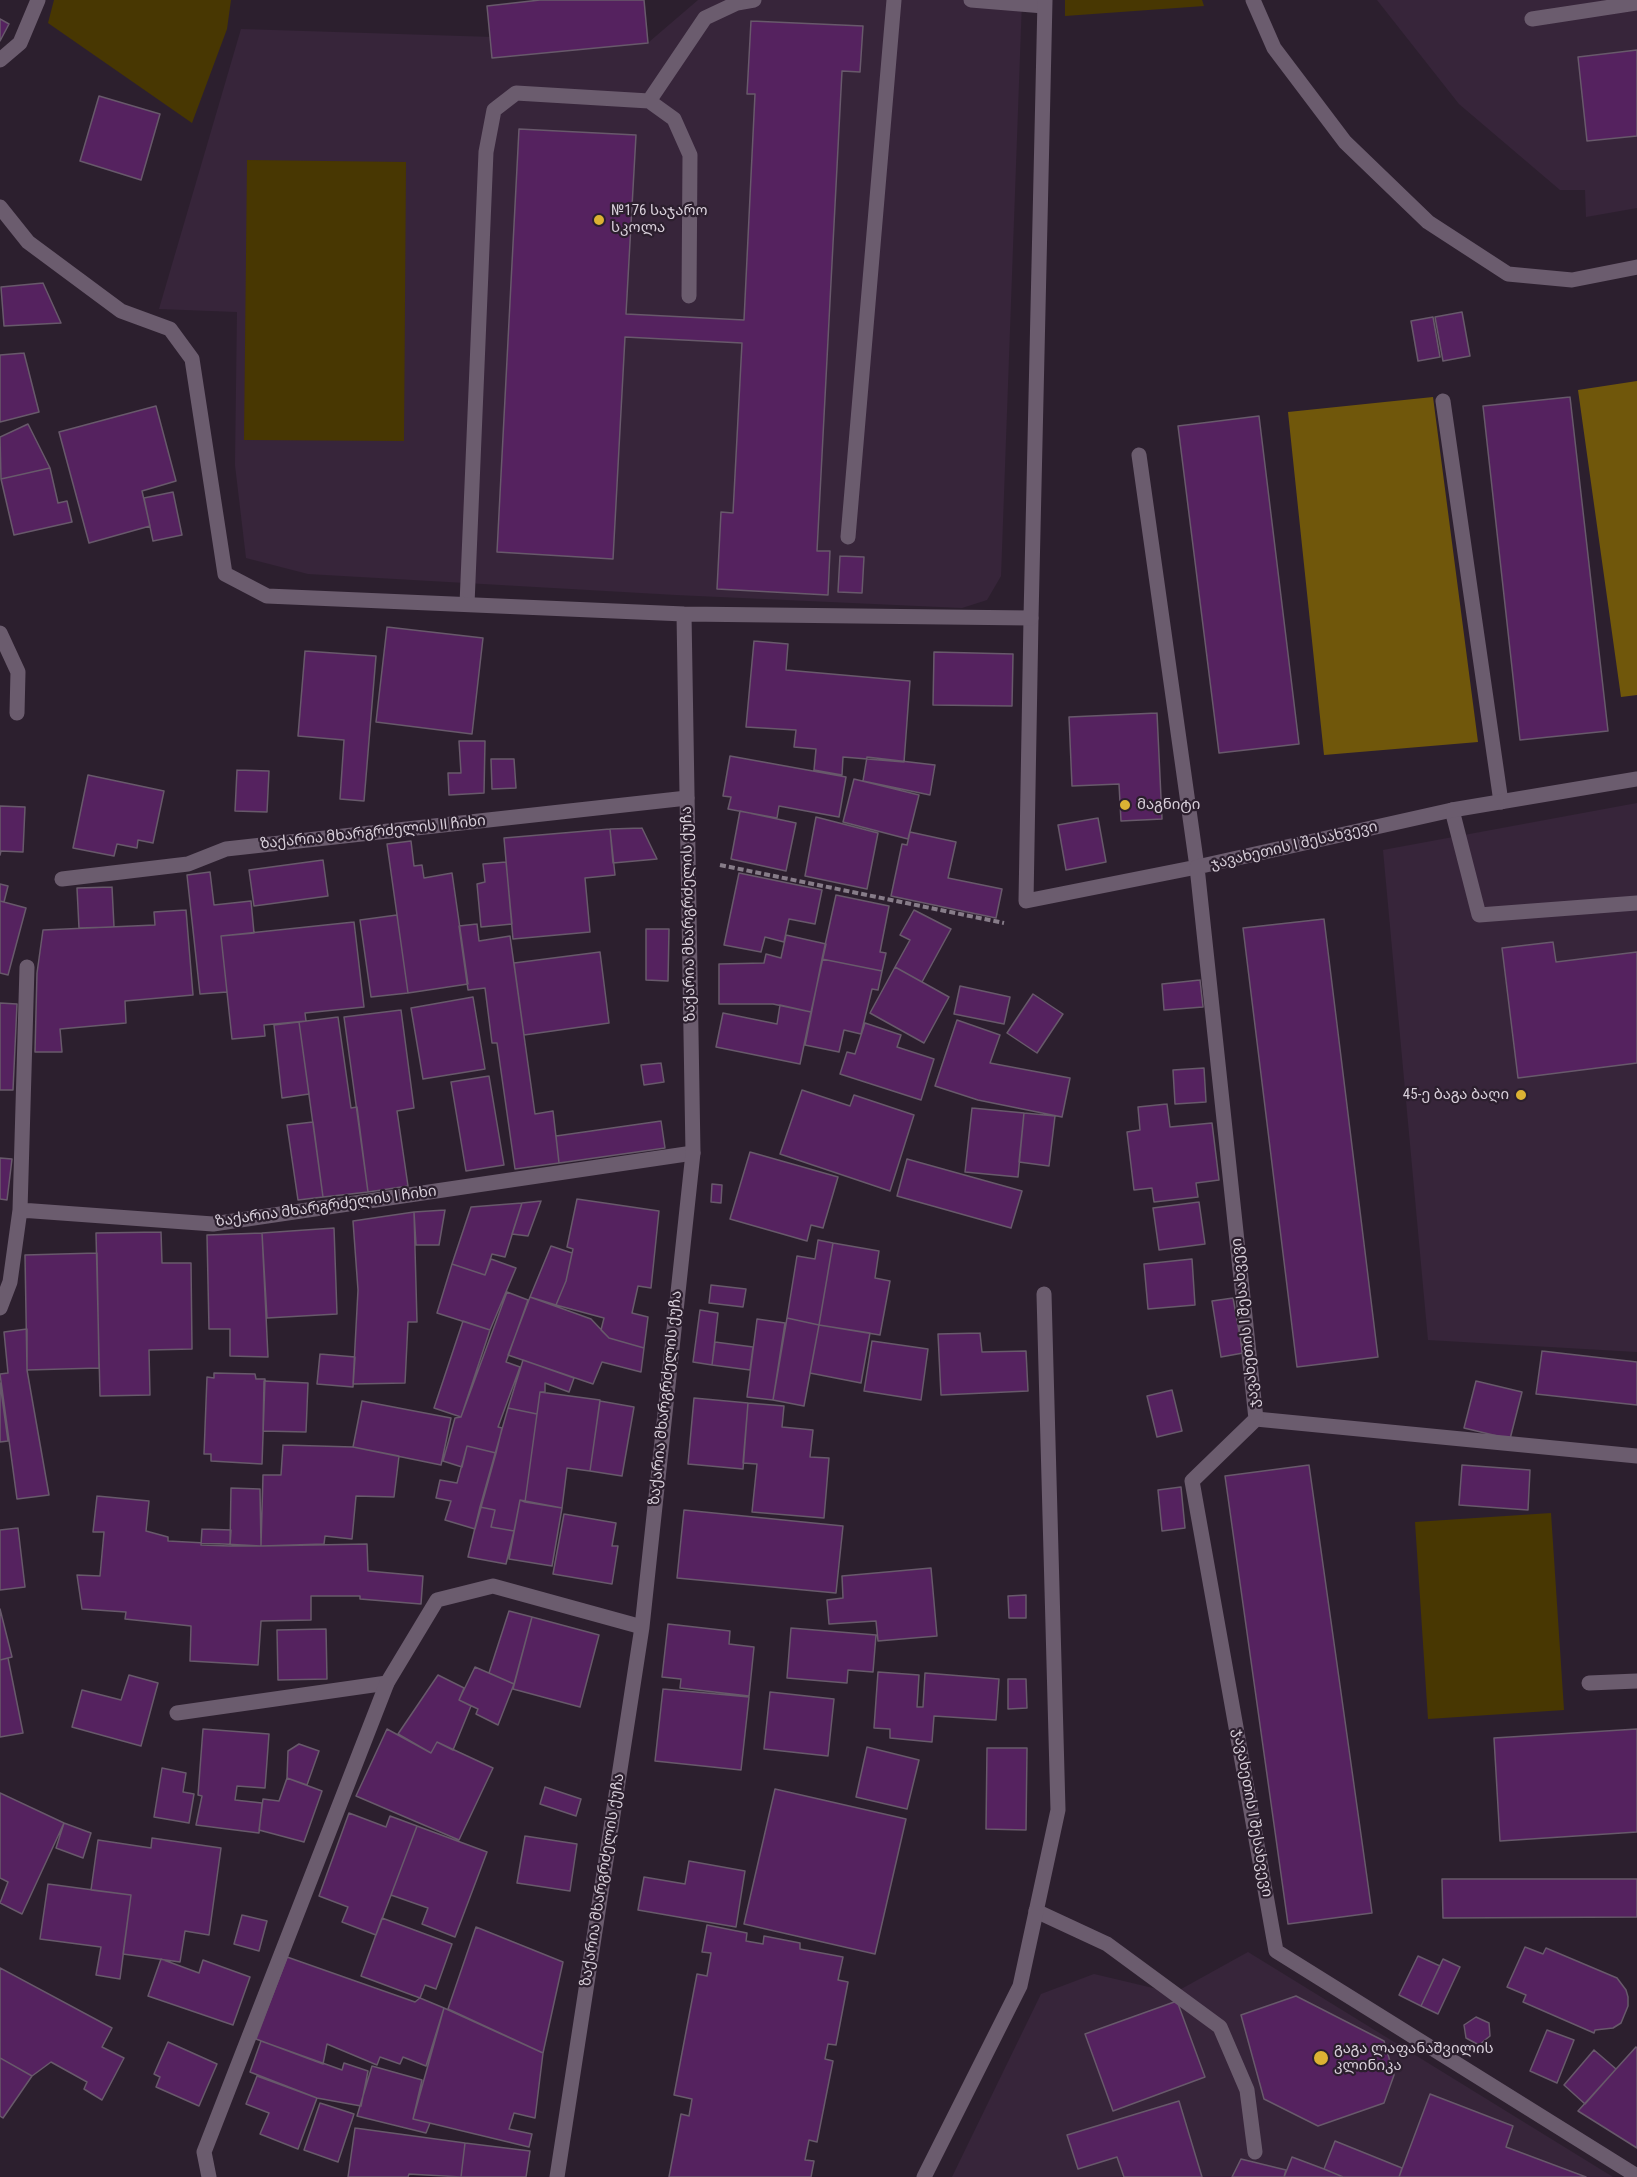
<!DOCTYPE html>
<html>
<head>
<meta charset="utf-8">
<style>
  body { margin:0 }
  canvas { display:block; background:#2c1f2e }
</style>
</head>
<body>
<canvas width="1637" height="2177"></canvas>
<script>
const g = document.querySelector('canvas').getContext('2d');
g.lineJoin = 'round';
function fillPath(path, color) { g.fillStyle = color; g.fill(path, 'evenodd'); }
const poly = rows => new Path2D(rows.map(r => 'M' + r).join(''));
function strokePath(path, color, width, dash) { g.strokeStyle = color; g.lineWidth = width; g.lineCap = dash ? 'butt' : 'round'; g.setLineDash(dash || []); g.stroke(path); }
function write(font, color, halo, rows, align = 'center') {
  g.font = font + ' "Roboto Condensed","Noto Sans Georgian",sans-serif'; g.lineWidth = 4.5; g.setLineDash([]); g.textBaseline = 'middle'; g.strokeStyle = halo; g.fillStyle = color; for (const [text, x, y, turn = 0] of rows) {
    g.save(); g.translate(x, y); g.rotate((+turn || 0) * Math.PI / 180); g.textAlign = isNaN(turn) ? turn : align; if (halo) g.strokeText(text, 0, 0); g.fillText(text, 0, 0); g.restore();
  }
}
fillPath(poly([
  [698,0,1022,0,1001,576,987,600,962,608,676,595,308,574,246,558,235,465,237,312,159,309,241,29,649,42],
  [1377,0,1637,0,1637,208,1586,217,1585,190,1560,190,1459,104],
  [1637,803,1637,1352,1428,1340,1383,850],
  [1248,1952,1613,2177,952,2177,1041,1994,1094,1974,1174,1993]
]), '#37253a');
fillPath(poly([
  [54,0,231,0,227,29,192,123,48,23],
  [1065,0,1202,0,1204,6,1065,16],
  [247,160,406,162,404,441,244,440],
  [1551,1513,1564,1710,1428,1719,1415,1522]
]), '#483702');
fillPath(poly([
  [1637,381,1637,695,1621,697,1578,390],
  [1433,397,1478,742,1324,755,1288,412]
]), '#70570b');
const building = poly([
  [540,0,644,0,648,43,492,58,487,6,540,0],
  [0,19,9,24,0,41,0,19],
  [751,21,863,26,860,72,842,71,817,551,830,551,828,595,717,589,721,512,733,513,742,343,625,337,613,559,497,552,519,129,636,135,626,314,744,320,755,94,747,94,751,21],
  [1637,50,1637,136,1587,141,1578,57,1637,50],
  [99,96,160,114,141,180,80,161,99,96],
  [43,283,61,323,4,326,1,287,43,283],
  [1462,312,1470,356,1443,361,1435,317,1462,312],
  [1433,317,1440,357,1418,361,1411,321,1433,317],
  [24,353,39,412,0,422,0,355,24,353],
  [1570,397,1608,731,1520,740,1483,406,1570,397],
  [156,406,176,481,142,491,150,526,89,543,59,432,156,406],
  [1259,416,1299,744,1219,753,1178,426,1259,416],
  [28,424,50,468,1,479,0,437,28,424],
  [50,468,58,503,67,501,72,522,14,535,1,479,50,468],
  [173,492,182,535,153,541,144,498,173,492],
  [840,556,864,557,862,593,838,592,840,556],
  [387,627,483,638,472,734,376,722,387,627],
  [754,641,788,644,786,670,910,681,904,762,843,757,842,775,814,770,816,749,794,747,796,730,746,727,754,641],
  [305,651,376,656,364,801,340,799,344,740,298,736,305,651],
  [934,652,1013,654,1012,706,933,705,934,652],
  [1157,713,1162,819,1121,821,1119,784,1072,786,1069,717,1157,713],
  [459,741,485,741,484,793,449,795,448,773,461,773,459,741],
  [730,756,846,777,839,817,779,806,777,818,728,809,731,797,723,796,730,756],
  [867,757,935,765,930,795,863,781,867,757],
  [491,759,514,759,516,788,492,789,491,759],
  [237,770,269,771,267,812,235,811,237,770],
  [88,775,164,791,153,843,138,840,137,848,117,844,114,856,73,848,88,775],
  [854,779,919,795,908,839,843,822,854,779],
  [0,806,25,807,23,852,1,851,0,855,0,806],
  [740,811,796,823,786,871,731,859,740,811],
  [816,817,878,833,867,889,805,876,816,817],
  [1098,818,1106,862,1066,870,1058,825,1098,818],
  [642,828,657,859,613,863,610,829,642,828],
  [610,829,615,875,585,878,590,932,513,939,504,838,610,829],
  [910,832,956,842,948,878,1002,889,996,918,891,896,902,844,907,845,910,832],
  [411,841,414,866,422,865,424,878,452,873,468,984,408,993,387,844,411,841],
  [323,860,328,896,254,906,249,870,323,860],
  [506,862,512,924,481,927,477,884,485,882,483,864,506,862],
  [210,872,214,905,251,901,254,933,221,936,227,992,200,994,187,875,210,872],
  [739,873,822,890,815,924,789,919,784,942,765,937,761,952,724,945,739,873],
  [0,884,8,886,4,902,0,901,0,884],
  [112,887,114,927,79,928,77,888,112,887],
  [836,895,889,906,880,952,886,953,882,971,822,959,836,895],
  [0,901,26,908,8,975,0,973,0,901],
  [186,910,193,995,125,1001,126,1023,60,1029,62,1052,35,1052,37,973,43,930,155,925,154,912,186,910],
  [914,910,951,929,922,982,895,967,910,940,900,935,914,910],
  [397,915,408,993,371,997,360,920,397,915],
  [1324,919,1378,1357,1297,1367,1243,928,1324,919],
  [354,922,364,1007,305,1013,306,1021,264,1025,265,1036,232,1039,221,936,354,922],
  [477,924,479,941,510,936,535,1114,553,1111,559,1163,515,1169,497,1043,492,1043,485,988,468,990,459,926,477,924],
  [646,929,669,929,668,981,646,980,646,929],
  [786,935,826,944,811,1012,773,1004,719,1004,719,964,764,963,766,954,781,958,786,935],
  [1553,942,1556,962,1637,952,1637,1063,1518,1078,1502,948,1553,942],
  [600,952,609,1023,524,1035,514,963,600,952],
  [822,959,882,971,878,990,872,989,861,1034,844,1030,839,1052,805,1045,822,959],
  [895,967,949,997,924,1043,870,1013,895,967],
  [1200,980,1203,1007,1164,1010,1162,984,1200,980],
  [960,986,1010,997,1004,1024,954,1014,960,986],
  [1033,994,1063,1014,1037,1053,1007,1033,1033,994],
  [473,997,485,1069,423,1079,411,1008,473,997],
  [0,1003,17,1004,13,1090,0,1090,0,1003],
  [780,1005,811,1012,800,1064,716,1047,723,1013,777,1024,780,1005],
  [401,1010,414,1108,397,1111,408,1186,368,1192,344,1017,401,1010],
  [338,1017,351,1108,357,1107,368,1192,323,1197,299,1022,338,1017],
  [957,1020,1000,1035,990,1063,1070,1078,1062,1117,978,1100,935,1086,957,1020],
  [299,1022,309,1094,282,1098,274,1025,299,1022],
  [865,1023,901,1035,897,1047,934,1059,921,1100,840,1074,847,1052,855,1054,865,1023],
  [661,1063,664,1082,644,1085,641,1065,661,1063],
  [1204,1068,1206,1102,1175,1104,1173,1070,1204,1068],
  [489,1076,504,1165,466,1171,451,1082,489,1076],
  [802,1090,850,1106,854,1095,914,1115,890,1191,780,1154,802,1090],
  [1167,1104,1170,1127,1212,1123,1219,1180,1196,1183,1198,1197,1154,1202,1152,1188,1134,1190,1127,1132,1140,1130,1138,1107,1167,1104],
  [972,1108,1024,1113,1018,1177,965,1172,972,1108],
  [1024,1113,1055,1116,1049,1166,1019,1162,1024,1113],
  [661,1121,665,1148,559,1163,556,1136,661,1121],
  [313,1122,323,1197,298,1200,287,1125,313,1122],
  [750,1152,838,1177,823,1228,811,1225,807,1241,730,1219,750,1152],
  [0,1158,12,1159,7,1200,0,1199,0,1158],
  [907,1159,1022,1191,1011,1228,897,1196,907,1159],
  [712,1184,722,1185,721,1203,711,1202,712,1184],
  [577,1199,659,1211,651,1288,638,1286,632,1313,648,1317,644,1348,609,1338,601,1330,604,1318,556,1305,566,1281,573,1249,567,1247,577,1199],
  [541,1201,528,1236,512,1234,522,1203,541,1201],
  [1199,1202,1205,1244,1159,1250,1153,1208,1199,1202],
  [522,1203,505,1257,492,1254,485,1275,452,1264,471,1207,522,1203],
  [445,1210,439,1245,416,1245,414,1212,445,1210],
  [414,1212,417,1322,408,1322,405,1383,353,1384,358,1290,353,1221,414,1212],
  [334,1228,337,1314,267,1318,262,1233,334,1228],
  [161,1232,162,1263,191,1263,192,1349,149,1350,150,1395,100,1396,96,1233,161,1232],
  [262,1233,268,1357,230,1356,230,1329,209,1329,207,1235,262,1233],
  [818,1240,833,1243,819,1325,787,1318,797,1256,815,1259,818,1240],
  [833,1243,879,1251,875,1278,890,1281,880,1335,819,1325,833,1243],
  [551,1246,572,1253,566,1281,556,1305,530,1297,551,1246],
  [97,1253,99,1368,27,1370,25,1255,97,1253],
  [491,1259,516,1268,490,1330,437,1313,452,1264,485,1275,491,1259],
  [1192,1259,1195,1305,1148,1309,1144,1264,1192,1259],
  [711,1285,746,1289,743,1307,709,1303,711,1285],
  [507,1292,528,1300,506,1362,520,1367,498,1427,502,1428,496,1453,467,1446,462,1467,443,1461,455,1418,461,1417,507,1292],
  [530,1297,591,1319,609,1338,644,1348,641,1372,602,1362,593,1384,508,1355,530,1297],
  [1233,1298,1243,1353,1221,1357,1212,1301,1233,1298],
  [700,1310,718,1313,712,1365,693,1362,700,1310],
  [787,1318,819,1325,804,1406,773,1400,787,1318],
  [757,1319,785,1323,773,1400,747,1397,757,1319],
  [463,1321,490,1330,461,1417,434,1408,463,1321],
  [819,1325,870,1333,861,1383,810,1373,819,1325],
  [27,1329,27,1370,49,1495,17,1499,0,1374,8,1373,4,1332,27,1329],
  [980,1333,982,1352,1026,1351,1028,1391,941,1395,938,1334,980,1333],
  [872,1341,928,1349,921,1400,864,1391,872,1341],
  [715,1342,753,1347,750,1370,712,1365,715,1342],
  [1542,1351,1637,1362,1637,1405,1536,1394,1542,1351],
  [320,1354,355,1357,353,1387,317,1384,320,1354],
  [523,1360,574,1378,569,1392,545,1383,545,1392,540,1392,537,1414,508,1408,523,1360],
  [214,1373,255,1374,256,1379,265,1379,262,1464,211,1461,211,1454,204,1454,207,1377,214,1378,214,1373],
  [264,1381,308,1383,306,1432,263,1431,264,1381],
  [1476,1381,1522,1392,1510,1439,1464,1428,1476,1381],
  [0,1383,8,1441,0,1442,0,1383],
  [1172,1390,1182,1431,1157,1437,1147,1396,1172,1390],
  [540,1392,600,1400,590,1471,567,1468,562,1508,525,1502,540,1392],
  [694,1398,748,1403,743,1469,688,1464,694,1398],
  [362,1401,451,1418,441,1465,353,1447,362,1401],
  [600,1401,634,1407,622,1476,590,1471,600,1401],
  [748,1403,784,1406,782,1427,813,1430,810,1457,829,1458,824,1518,752,1512,757,1464,743,1463,748,1403],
  [508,1408,537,1414,525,1502,520,1500,514,1531,491,1527,495,1510,480,1507,508,1408],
  [283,1445,353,1447,399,1456,394,1497,356,1496,352,1539,325,1536,324,1544,261,1546,263,1475,281,1475,283,1445],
  [467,1446,496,1453,475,1529,445,1520,451,1501,436,1498,440,1480,457,1483,467,1446],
  [1309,1465,1372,1913,1288,1924,1225,1476,1309,1465],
  [1462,1465,1530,1470,1528,1510,1459,1505,1462,1465],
  [1181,1487,1185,1528,1162,1531,1158,1490,1181,1487],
  [231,1488,260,1489,261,1546,230,1546,231,1488],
  [97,1496,149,1501,146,1531,168,1537,168,1541,261,1546,367,1544,368,1571,423,1576,421,1604,360,1599,360,1596,311,1596,311,1620,261,1621,258,1665,190,1661,191,1626,125,1619,126,1612,82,1609,77,1575,100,1576,104,1532,93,1532,97,1496],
  [520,1500,562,1508,552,1566,509,1559,520,1500],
  [480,1507,495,1510,491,1527,514,1531,506,1564,468,1557,480,1507],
  [684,1510,843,1526,836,1593,677,1578,684,1510],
  [564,1514,616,1523,612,1546,618,1546,612,1584,553,1574,564,1514],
  [18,1528,25,1587,0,1590,0,1530,18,1528],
  [202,1529,231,1530,230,1546,201,1545,202,1529],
  [931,1568,937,1636,878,1641,876,1621,829,1624,827,1600,843,1598,842,1576,931,1568],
  [1026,1595,1026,1618,1009,1618,1008,1596,1026,1595],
  [0,1609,12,1657,0,1660,0,1609],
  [509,1611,532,1617,514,1684,489,1673,509,1611],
  [532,1617,599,1635,580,1707,513,1689,532,1617],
  [668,1624,730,1631,729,1644,754,1647,749,1696,680,1688,681,1679,662,1677,668,1624],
  [791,1628,876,1635,873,1672,848,1670,847,1683,787,1678,791,1628],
  [326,1629,327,1679,278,1680,277,1630,326,1629],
  [8,1658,23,1733,0,1737,0,1660,8,1658],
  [475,1667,514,1684,498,1725,476,1714,478,1709,459,1700,475,1667],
  [878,1672,919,1675,917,1707,923,1707,925,1673,999,1679,996,1720,934,1716,932,1742,890,1738,890,1729,874,1728,878,1672],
  [129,1675,158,1683,141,1746,72,1727,82,1690,121,1700,129,1675],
  [438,1675,464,1688,459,1700,471,1706,453,1750,437,1742,431,1753,398,1734,438,1675],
  [1008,1679,1026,1679,1027,1708,1008,1709,1008,1679],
  [663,1689,749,1697,741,1770,655,1761,663,1689],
  [770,1692,834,1699,828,1756,764,1749,770,1692],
  [203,1729,269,1734,265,1788,237,1786,235,1800,262,1803,259,1833,196,1825,202,1796,198,1795,203,1729],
  [387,1729,431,1753,437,1742,493,1768,459,1840,356,1796,387,1729],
  [1637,1729,1637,1832,1500,1841,1494,1738,1637,1729],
  [299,1744,319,1751,307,1785,287,1778,288,1751,299,1744],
  [867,1747,919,1760,907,1809,856,1797,867,1747],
  [987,1748,1027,1748,1026,1830,986,1829,987,1748],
  [162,1768,186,1773,183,1792,194,1794,189,1823,154,1817,162,1768],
  [287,1778,322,1791,304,1842,259,1830,263,1799,279,1801,287,1778],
  [545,1787,581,1799,576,1816,540,1804,545,1787],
  [775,1789,906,1819,875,1954,744,1924,775,1789],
  [0,1793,64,1823,22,1914,0,1903,8,1882,0,1878,0,1793],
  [349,1813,386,1827,390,1816,417,1826,376,1935,342,1922,348,1907,319,1896,349,1813],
  [64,1823,91,1833,83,1858,56,1848,64,1823],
  [417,1826,487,1852,455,1937,422,1924,428,1908,391,1895,417,1826],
  [525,1836,577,1844,570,1891,517,1883,525,1836],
  [152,1838,221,1848,209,1935,185,1931,180,1962,123,1954,131,1895,91,1890,98,1840,151,1848,152,1838],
  [689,1861,745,1871,736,1927,638,1910,644,1877,685,1884,689,1861],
  [1442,1879,1637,1879,1637,1917,1443,1918,1442,1879],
  [48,1884,131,1895,120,1979,96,1975,101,1947,40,1939,48,1884],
  [242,1915,267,1921,259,1951,234,1944,242,1915],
  [382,1918,452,1944,436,1989,425,1985,420,1998,361,1976,382,1918],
  [707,1925,747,1933,746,1941,763,1944,764,1936,800,1943,800,1949,843,1957,838,1980,848,1982,836,2045,828,2044,825,2059,833,2061,817,2142,809,2140,805,2160,814,2161,811,2177,669,2177,681,2114,689,2116,692,2099,674,2095,697,1974,707,1976,711,1953,702,1952,707,1925],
  [476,1927,563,1962,543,2053,448,2009,476,1927],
  [1525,1947,1543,1954,1546,1948,1617,1978,1626,1990,1628,1997,1628,2006,1621,2023,1613,2028,1595,2030,1594,2033,1523,2002,1526,1995,1507,1987,1525,1947],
  [1418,1956,1440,1966,1421,2006,1399,1995,1418,1956],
  [287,1957,415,2002,420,1998,444,2008,426,2066,403,2057,400,2064,380,2057,377,2065,327,2044,323,2064,256,2039,287,1957],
  [161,1959,199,1973,203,1960,250,1977,233,2025,148,1996,161,1959],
  [1443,1959,1460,1967,1438,2014,1421,2006,1443,1959],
  [0,1968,112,2028,102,2047,124,2058,102,2100,84,2089,87,2082,51,2062,32,2076,0,2058,0,1968],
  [1296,1996,1384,2041,1394,2075,1384,2103,1318,2126,1264,2099,1241,2015,1296,1996],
  [1177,2001,1205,2077,1113,2111,1085,2034,1177,2001],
  [444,2008,543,2053,535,2118,514,2113,509,2129,532,2134,529,2147,413,2119,444,2008],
  [1476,2017,1489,2023,1490,2036,1479,2045,1466,2038,1464,2025,1476,2017],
  [1547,2030,1574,2040,1557,2083,1530,2071,1547,2030],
  [261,2041,342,2070,344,2063,368,2071,361,2106,317,2098,250,2072,261,2041],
  [168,2042,217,2064,199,2106,156,2087,160,2077,154,2074,168,2042],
  [1636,2047,1637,2048,1637,2148,1578,2111,1636,2047],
  [1594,2050,1616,2069,1585,2104,1564,2085,1594,2050],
  [0,2058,32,2076,3,2118,0,2116,0,2058],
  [372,2066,422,2080,413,2119,430,2123,426,2133,357,2116,372,2066],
  [257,2076,317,2098,298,2149,260,2134,269,2113,246,2104,257,2076],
  [1430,2094,1513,2126,1506,2147,1586,2177,1399,2177,1430,2094],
  [1179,2101,1202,2177,1124,2177,1117,2157,1078,2169,1067,2135,1179,2101],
  [320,2103,354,2114,338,2162,304,2150,320,2103],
  [355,2128,465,2143,461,2177,409,2174,408,2177,348,2177,355,2128],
  [1335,2141,1402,2168,1399,2177,1343,2177,1324,2169,1335,2141],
  [465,2143,530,2151,526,2177,461,2177,465,2143],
  [1292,2157,1324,2169,1343,2177,1284,2177,1292,2157],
  [1241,2159,1286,2170,1284,2177,1232,2177,1241,2159]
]);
fillPath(building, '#55225f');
strokePath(building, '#68596b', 1.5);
strokePath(poly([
  [720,865,1004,923]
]), '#877c89', 4, [6, 3]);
strokePath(poly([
  [971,0,1044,6],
  [1532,19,1637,3],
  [649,101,705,18,737,3,754,0],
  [1443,401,1501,802],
  [848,537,894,0],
  [467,604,486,152,494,110,516,93,649,101,674,119,690,155,689,296],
  [1031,618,1026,901,1197,867,1139,455],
  [0,633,18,672,17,713],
  [1452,810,1479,915,1637,903],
  [62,879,188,864,226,849,687,798],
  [27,967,20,1210,213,1224,693,1153],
  [0,1308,10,1282,20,1210],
  [1256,1419,1637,1456],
  [1589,1683,1637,1681],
  [177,1713,387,1683],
  [1036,1911,1107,1944,1220,2027,1247,2090,1255,2152]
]), '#6b5c6e', 15);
strokePath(poly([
  [1253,0,1274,48,1345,142,1428,222,1508,274,1572,280,1637,267],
  [0,60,20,43,38,0],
  [0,207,28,242,121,311,170,329,192,359,225,574,267,596,684,614,1031,618,1045,0],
  [1637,779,1452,810,1197,867,1256,1419,1192,1481,1276,1951,1637,2176],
  [209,2177,204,2152,387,1683,437,1600,493,1586,642,1627],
  [557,2177,642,1627,693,1153,684,614],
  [924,2177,1020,1986,1058,1810,1044,1294]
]), '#6b5c6e', 15);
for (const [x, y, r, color] of [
  [599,220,6,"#dcb233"],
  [1125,805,6,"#dcb233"],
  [1521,1095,6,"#dcb233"],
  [1321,2058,8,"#dcb233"]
]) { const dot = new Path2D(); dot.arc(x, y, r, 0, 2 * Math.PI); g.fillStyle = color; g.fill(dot); strokePath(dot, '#2c1f2e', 2); }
write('15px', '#d7ced9', '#2c1f2e', [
  ["№176 საჯარო",611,211],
  ["სკოლა",611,228],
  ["მაგნიტი",1137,805],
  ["45-ე ბაგა ბაღი",1509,1095,"right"],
  ["გაგა ლაფანაშვილის",1334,2049],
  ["კლინიკა",1334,2066]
], 'left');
write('15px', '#d7ced9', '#2c1f2e', [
  ["ზაქარია მხარგრძელის II ჩიხი",373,833,-6],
  ["ჯავახეთის I შესახვევი",1294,846,-13],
  ["ზაქარია მხარგრძელის ქუჩა",689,914,-91],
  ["ზაქარია მხარგრძელის I ჩიხი",326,1207,-8],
  ["ჯავახეთის I შესახვევი",1246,1323,-96],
  ["ზაქარია მხარგრძელის ქუჩა",666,1398,-84],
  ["ჯავახეთის I შესახვევი",1252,1813,80],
  ["ზაქარია მხარგრძელის ქუჩა",603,1880,-81]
]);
</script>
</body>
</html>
